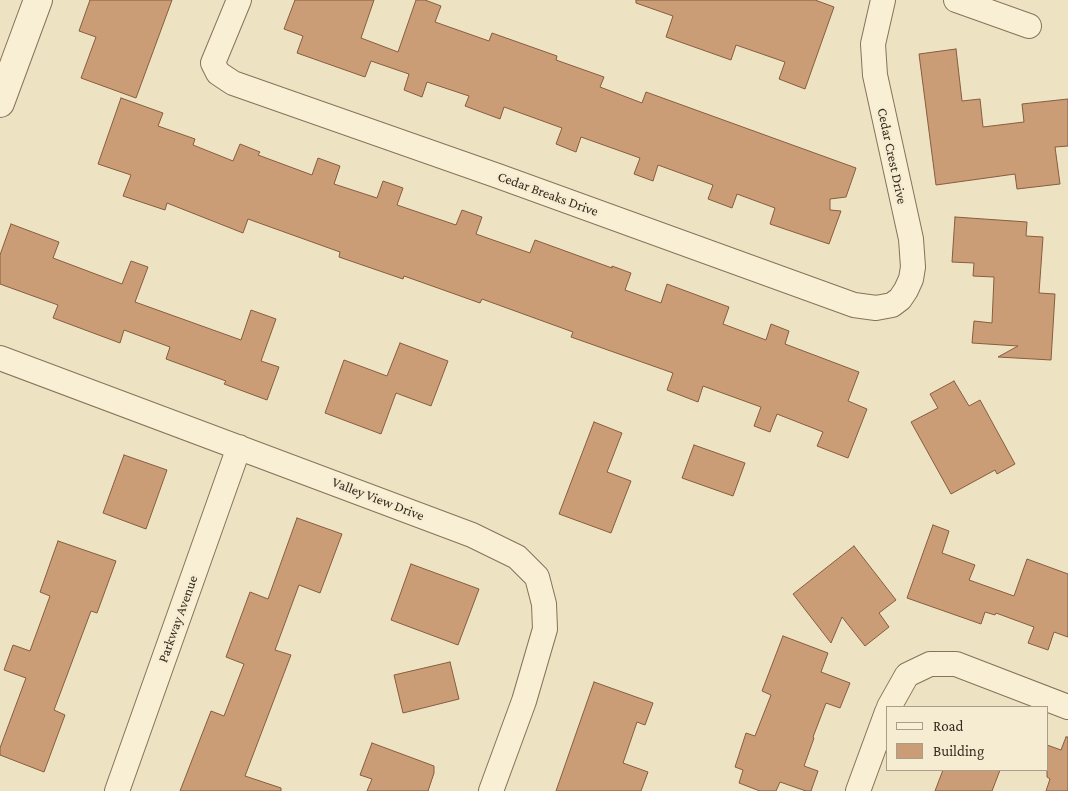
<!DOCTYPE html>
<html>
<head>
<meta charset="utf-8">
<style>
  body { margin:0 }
  #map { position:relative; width:1068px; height:791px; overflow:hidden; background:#ede2c1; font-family:"Crimson Pro",serif }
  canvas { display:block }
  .legend { position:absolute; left:886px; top:706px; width:162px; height:65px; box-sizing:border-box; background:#f5ecd1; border:1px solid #a99e89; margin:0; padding:6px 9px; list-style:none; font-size:15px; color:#362a1d }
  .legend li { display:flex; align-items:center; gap:10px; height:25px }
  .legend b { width:25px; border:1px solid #a99e89 }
</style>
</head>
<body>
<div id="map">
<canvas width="1068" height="791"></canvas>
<ul class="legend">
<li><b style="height:6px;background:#f8efd4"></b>Road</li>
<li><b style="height:14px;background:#cb9d77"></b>Building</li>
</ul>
</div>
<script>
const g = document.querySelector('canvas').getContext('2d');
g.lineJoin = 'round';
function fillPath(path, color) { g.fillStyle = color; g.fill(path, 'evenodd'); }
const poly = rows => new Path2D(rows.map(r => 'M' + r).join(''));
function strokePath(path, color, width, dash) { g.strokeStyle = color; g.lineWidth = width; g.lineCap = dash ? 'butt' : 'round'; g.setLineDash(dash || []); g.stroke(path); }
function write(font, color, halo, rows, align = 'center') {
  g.font = font + ' "Crimson Pro",serif'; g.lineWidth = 4.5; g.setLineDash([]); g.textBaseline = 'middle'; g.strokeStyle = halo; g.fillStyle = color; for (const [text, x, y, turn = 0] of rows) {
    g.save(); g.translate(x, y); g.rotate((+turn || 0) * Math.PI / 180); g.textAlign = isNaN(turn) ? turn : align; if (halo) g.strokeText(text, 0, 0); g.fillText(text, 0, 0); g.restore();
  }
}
const building = poly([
  [90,0,172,0,136,98,81,78,96,37,79,31,90,0],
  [295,0,374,0,361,38,398,52,416,0,425,0,441,6,435,22,489,41,492,33,557,56,556,60,604,77,600,87,642,103,646,92,856,168,846,197,830,199,830,210,841,211,829,244,770,224,775,208,737,194,732,208,708,199,713,185,658,165,653,181,634,174,640,158,581,137,576,152,556,144,562,128,504,107,500,119,465,106,469,96,427,82,422,97,404,90,409,74,371,61,365,77,297,53,303,36,284,29,295,0],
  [636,0,815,0,834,7,805,89,779,79,785,62,736,45,731,60,666,37,673,16,636,3,636,0],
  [956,49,962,101,980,99,983,127,1024,122,1022,104,1068,99,1068,146,1055,147,1060,184,1017,189,1015,174,936,185,919,54,956,49],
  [121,98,163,113,158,126,195,139,193,145,233,161,240,144,260,152,258,155,312,175,318,158,340,166,334,184,377,198,383,181,403,188,397,205,456,225,462,210,482,217,476,234,530,253,535,240,612,268,612,266,631,273,625,290,661,303,667,284,729,307,723,324,766,340,771,324,789,331,785,344,859,372,848,401,867,409,848,458,817,446,823,432,777,414,770,432,754,426,761,407,703,386,698,402,667,390,673,373,571,337,573,332,482,299,480,303,404,276,403,279,339,257,340,252,248,219,243,233,167,203,165,210,123,196,131,175,98,164,121,98],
  [955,217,1027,222,1026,236,1043,237,1039,293,1055,294,1051,360,998,357,1018,346,972,343,974,321,992,323,994,277,973,276,974,263,952,262,955,217],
  [11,224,59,242,53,258,122,284,131,261,148,267,135,302,241,340,251,310,276,319,261,361,279,367,267,400,224,384,226,381,166,359,170,347,124,330,120,343,53,318,58,305,0,284,0,255,11,224],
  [400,343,448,361,431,406,396,393,381,434,325,413,344,360,387,376,400,343],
  [954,381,969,406,980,400,1015,464,997,474,995,470,951,494,911,422,938,408,930,394,954,381],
  [594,422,622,433,607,472,631,481,611,533,559,514,594,422],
  [694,445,745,463,733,496,682,478,694,445],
  [124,455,167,470,146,529,103,513,124,455],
  [297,518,342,534,320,593,299,585,275,650,291,655,245,776,281,788,281,791,180,791,211,711,224,716,244,664,226,657,250,592,268,599,297,518],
  [933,525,949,531,942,553,975,565,969,580,1014,596,1027,559,1068,574,1068,637,1054,632,1048,650,1028,643,1034,627,996,613,995,615,985,612,981,624,907,598,933,525],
  [58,541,116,561,97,613,91,611,54,710,65,715,44,772,0,755,0,748,26,678,4,670,13,645,30,651,50,596,40,592,58,541],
  [854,546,896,600,879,613,889,627,865,646,842,617,831,643,793,594,854,546],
  [411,564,479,589,458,645,391,620,411,564],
  [783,636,828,653,821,672,850,683,840,708,826,703,813,737,814,738,804,766,818,771,811,791,806,791,780,782,776,791,760,791,739,783,743,770,735,767,746,733,755,736,771,695,762,691,783,636],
  [450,662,459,699,403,713,394,675,450,662],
  [594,682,653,703,645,725,637,722,623,763,648,772,641,791,556,791,594,682],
  [1066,737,1068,737,1068,791,1046,791,1050,779,1047,777,1047,745,1061,750,1066,737],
  [372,743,434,766,434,773,428,791,367,791,372,779,360,775,372,743],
  [943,770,1000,770,992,791,935,791,943,770]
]);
fillPath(building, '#cb9d77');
strokePath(building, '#865d3f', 1);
const minor = poly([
  [239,0,213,63,218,73,233,83,498,176,854,305,876,308,892,305,900,299,906,290,911,279,913,267,911,239,875,75,873,44,883,0],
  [956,0,1029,26],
  [0,358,472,535,517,557,537,577,544,604,545,629,524,701,491,791],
  [889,707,907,675,930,664,956,664,1068,707],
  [117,791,239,447],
  [858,791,887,712]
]);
const tertiary = poly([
  [0,103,38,0]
]);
strokePath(minor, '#877359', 26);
strokePath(tertiary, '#877359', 30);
strokePath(minor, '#f8efd4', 24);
strokePath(tertiary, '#f8efd4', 28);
write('14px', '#362a1d', '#f5ecd1', [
  ["Cedar Crest Drive",892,156,78],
  ["Cedar Breaks Drive",548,194,20],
  ["Valley View Drive",378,499,21],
  ["Parkway Avenue",178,619,-70]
]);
</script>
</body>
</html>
